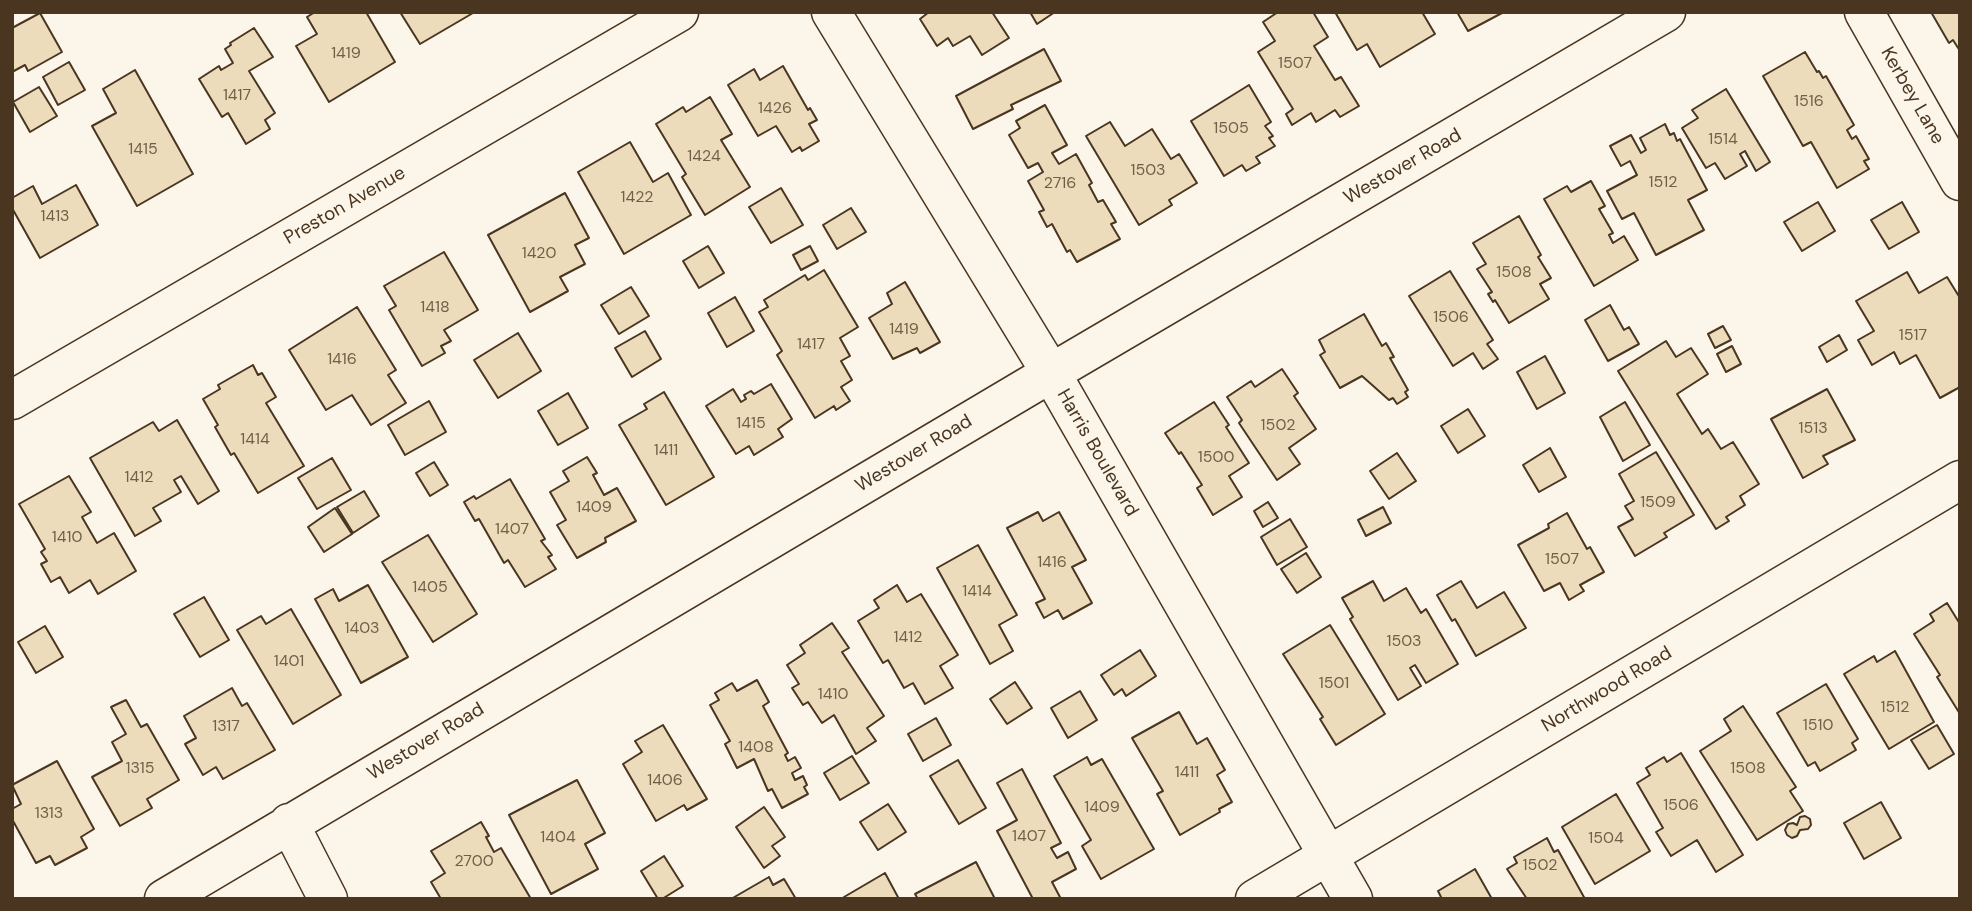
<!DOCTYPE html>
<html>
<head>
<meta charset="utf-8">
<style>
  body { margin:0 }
  #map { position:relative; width:1972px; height:911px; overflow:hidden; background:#fbf6e9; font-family:"DM Sans",sans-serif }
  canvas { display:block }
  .frame { position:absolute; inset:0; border:14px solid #4a3520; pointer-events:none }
</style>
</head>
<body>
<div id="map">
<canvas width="1972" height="911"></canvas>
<div class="frame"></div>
</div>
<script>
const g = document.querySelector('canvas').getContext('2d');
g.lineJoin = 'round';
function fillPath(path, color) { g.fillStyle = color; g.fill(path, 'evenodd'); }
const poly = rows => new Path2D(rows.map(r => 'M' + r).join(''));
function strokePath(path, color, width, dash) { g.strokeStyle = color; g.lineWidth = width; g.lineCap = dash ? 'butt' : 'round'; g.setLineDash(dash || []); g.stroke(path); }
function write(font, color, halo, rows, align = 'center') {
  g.font = font + ' "DM Sans",sans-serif'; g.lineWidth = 5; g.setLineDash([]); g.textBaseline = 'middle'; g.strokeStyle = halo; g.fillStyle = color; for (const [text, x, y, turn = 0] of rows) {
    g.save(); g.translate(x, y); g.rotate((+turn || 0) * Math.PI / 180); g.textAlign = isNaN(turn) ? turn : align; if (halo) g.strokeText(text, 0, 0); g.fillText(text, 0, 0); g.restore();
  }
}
const building = poly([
  [315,12,366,12,395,62,329,102,296,46,317,34,307,17,315,12],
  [400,12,472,12,473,13,420,44,400,12],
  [992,12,1009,38,982,55,970,36,953,46,948,38,937,46,920,19,929,12,992,12],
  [1030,12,1055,12,1037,24,1030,12],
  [1278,12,1313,12,1328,37,1314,46,1335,80,1341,77,1359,106,1340,117,1335,110,1316,122,1311,113,1292,125,1286,114,1293,109,1258,52,1275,41,1263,22,1278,12],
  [1335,12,1422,12,1435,34,1380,67,1367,44,1357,50,1335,12],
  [1457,12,1501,12,1502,13,1468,31,1457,12],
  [1931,12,1960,12,1960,51,1953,40,1949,43,1931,12],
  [40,13,62,52,28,71,25,65,12,72,12,28,40,13],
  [254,28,273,57,249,71,275,113,265,120,270,129,246,144,228,113,222,117,199,79,219,66,221,70,233,63,225,49,231,45,230,43,254,28],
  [1044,49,1061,81,1011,105,1013,109,973,129,956,96,1044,49],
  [1805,52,1817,72,1819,71,1823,78,1826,76,1854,125,1847,130,1852,139,1856,136,1869,159,1864,161,1869,169,1837,188,1811,142,1803,146,1763,76,1805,52],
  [69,62,85,90,58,105,43,77,69,62],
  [783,66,808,110,810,108,817,120,809,124,819,141,802,151,800,147,792,152,776,126,758,136,728,85,754,69,760,80,783,66],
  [135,70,193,174,137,206,92,126,116,113,103,89,135,70],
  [1249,85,1271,122,1265,126,1273,136,1269,138,1275,146,1256,157,1260,163,1246,171,1242,165,1224,176,1191,121,1249,85],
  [39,87,57,116,30,132,13,102,39,87],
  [1726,89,1770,162,1756,171,1745,151,1740,154,1747,166,1725,179,1715,163,1706,168,1682,128,1698,118,1692,110,1726,89],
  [710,97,732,134,721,140,750,187,705,215,682,177,686,174,656,124,683,107,686,112,710,97],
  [1045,105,1067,145,1052,153,1059,164,1076,154,1092,183,1089,185,1098,202,1103,200,1116,222,1111,224,1120,239,1077,262,1070,250,1067,252,1052,224,1047,227,1039,212,1044,210,1028,181,1043,172,1038,163,1028,168,1009,135,1020,128,1016,121,1045,105],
  [1110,122,1125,146,1152,129,1171,159,1179,154,1197,183,1169,200,1172,205,1139,225,1086,136,1110,122],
  [1665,124,1670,135,1674,133,1677,141,1680,139,1707,190,1688,200,1704,230,1656,255,1634,213,1622,219,1607,191,1637,175,1630,161,1621,166,1610,146,1631,135,1641,153,1646,150,1640,138,1665,124],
  [630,142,653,182,668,173,691,215,624,254,578,172,630,142],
  [1591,181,1605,206,1599,209,1613,233,1609,235,1613,243,1624,236,1638,260,1594,286,1544,199,1567,186,1571,192,1591,181],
  [76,185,98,225,40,258,12,208,12,198,33,186,42,204,76,185],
  [781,188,803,225,771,243,749,207,781,188],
  [565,193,589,238,575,245,585,264,560,277,568,291,530,312,488,235,565,193],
  [1818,202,1835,231,1802,251,1784,222,1818,202],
  [1902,202,1919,232,1889,249,1871,220,1902,202],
  [851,208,866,232,837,249,823,225,851,208],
  [1519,216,1541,255,1538,257,1551,278,1540,284,1549,299,1509,323,1495,300,1493,302,1488,294,1492,292,1477,269,1486,264,1473,243,1519,216],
  [708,246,724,273,699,288,683,261,708,246],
  [810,246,818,261,801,270,793,255,810,246],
  [444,252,478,310,444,330,451,341,441,346,445,353,422,366,389,310,396,306,384,286,444,252],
  [824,270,858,327,840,338,850,356,841,361,852,380,841,387,850,401,836,410,834,406,815,418,777,355,782,351,759,312,768,307,764,300,805,275,808,280,824,270],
  [1450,271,1493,340,1487,344,1498,359,1483,369,1473,353,1453,366,1409,296,1450,271],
  [1907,272,1919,293,1947,277,1960,298,1960,387,1940,398,1916,355,1900,364,1894,352,1872,365,1858,340,1874,331,1856,301,1907,272],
  [905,282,940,342,920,353,917,348,893,359,869,318,892,304,887,293,905,282],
  [631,287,649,316,619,334,601,305,631,287],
  [735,297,754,331,727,347,708,313,735,297],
  [1610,305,1624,330,1629,327,1639,344,1608,361,1585,320,1610,305],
  [357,307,396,370,388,375,406,403,371,425,352,395,326,410,289,350,357,307],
  [1364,314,1382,346,1386,343,1394,357,1390,358,1408,390,1405,392,1408,397,1397,404,1393,398,1389,400,1362,376,1340,388,1320,355,1325,352,1319,340,1364,314],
  [1723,326,1731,340,1715,348,1708,334,1723,326],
  [645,331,661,359,632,377,615,348,645,331],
  [518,333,541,371,498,398,474,360,518,333],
  [1839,335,1847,350,1827,362,1819,347,1839,335],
  [1666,341,1676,357,1691,348,1708,374,1677,394,1702,434,1708,429,1721,449,1733,442,1759,484,1740,496,1745,505,1726,517,1729,521,1716,529,1618,371,1666,341],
  [1732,346,1741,364,1726,372,1717,354,1732,346],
  [1545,356,1565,393,1537,409,1517,372,1545,356],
  [253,365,258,375,262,373,276,397,266,403,304,466,258,493,234,453,231,455,215,427,218,425,203,399,220,389,218,385,253,365],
  [1282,369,1298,393,1294,396,1316,429,1289,448,1300,464,1277,480,1239,423,1242,420,1227,397,1251,381,1255,387,1282,369],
  [771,384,792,419,778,429,783,437,754,455,749,446,736,454,706,406,733,389,741,402,746,399,744,395,751,391,754,394,771,384],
  [1827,389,1855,440,1823,456,1828,464,1803,478,1771,419,1827,389],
  [664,392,714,477,666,505,619,425,647,409,644,404,664,392],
  [568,393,588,428,558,445,538,411,568,393],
  [429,401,446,432,405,455,388,425,429,401],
  [1214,402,1229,425,1226,427,1249,463,1229,476,1242,497,1213,515,1197,488,1202,485,1181,452,1179,454,1165,433,1214,402],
  [1625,402,1650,445,1623,461,1600,417,1625,402],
  [1468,409,1485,436,1458,453,1441,426,1468,409],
  [177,420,219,491,198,504,181,476,174,480,181,492,153,508,161,521,135,536,90,458,153,422,159,431,177,420],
  [1550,448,1566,477,1539,492,1523,465,1550,448],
  [1656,452,1694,515,1664,533,1667,537,1635,556,1618,527,1633,519,1625,506,1634,501,1619,474,1656,452],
  [1397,453,1416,481,1389,499,1370,471,1397,453],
  [587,457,597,473,593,475,604,495,617,488,636,521,605,538,606,542,577,558,557,525,566,520,550,492,569,481,563,471,587,457],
  [332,458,351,490,317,509,298,478,332,458],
  [434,462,448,485,430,496,416,473,434,462],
  [69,476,91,512,82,517,97,543,114,533,136,571,98,594,90,580,69,593,60,577,51,582,41,564,47,561,41,552,45,549,19,504,69,476],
  [510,479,545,539,541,541,552,555,548,557,556,569,525,587,508,560,504,563,479,519,475,521,464,502,474,496,476,499,510,479],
  [364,491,379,516,353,533,337,507,364,491],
  [1268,502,1278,518,1263,527,1254,511,1268,502],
  [1383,507,1391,523,1366,536,1358,520,1383,507],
  [335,508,352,534,324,552,308,527,335,508],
  [1038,512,1043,521,1059,512,1086,560,1072,567,1092,603,1063,619,1058,610,1044,618,1036,603,1045,599,1007,528,1038,512],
  [1567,513,1587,549,1590,547,1604,572,1580,585,1584,591,1569,600,1560,583,1544,591,1518,545,1549,528,1548,524,1567,513],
  [1290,519,1307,547,1277,565,1261,537,1290,519],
  [428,535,477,614,433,642,382,562,428,535],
  [978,545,1017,615,999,625,1013,651,990,664,937,568,978,545],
  [1306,553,1321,577,1297,593,1281,569,1306,553],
  [1373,581,1384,601,1406,588,1421,613,1426,609,1458,664,1426,683,1415,665,1410,668,1421,686,1398,700,1350,619,1353,617,1342,598,1373,581],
  [1461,581,1477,608,1504,592,1526,628,1476,656,1455,619,1452,621,1437,595,1461,581],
  [368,585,408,657,361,683,315,599,333,589,339,601,368,585],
  [897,585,907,602,921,594,958,655,940,666,953,688,925,704,913,683,904,688,888,660,883,663,858,621,879,608,874,600,897,585],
  [204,597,229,640,200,657,174,614,204,597],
  [1947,603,1960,624,1960,714,1937,677,1940,675,1914,634,1934,621,1930,614,1947,603],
  [291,609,341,695,293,724,237,630,261,616,266,624,291,609],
  [832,623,849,648,842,652,884,716,867,728,876,741,856,754,834,715,822,723,808,702,803,705,792,688,799,684,787,665,805,653,800,645,832,623],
  [1330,625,1385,714,1336,745,1320,719,1323,717,1283,654,1330,625],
  [45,626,63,657,36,673,18,642,45,626],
  [1140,650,1156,676,1126,696,1122,689,1114,695,1101,675,1140,650],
  [1895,651,1934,722,1889,749,1844,674,1874,656,1877,662,1895,651],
  [757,680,769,702,763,706,788,753,785,755,788,761,795,757,801,768,792,773,795,780,803,776,807,785,804,787,808,794,782,808,772,789,768,791,754,759,737,768,725,744,730,741,710,705,719,700,715,693,732,683,737,691,757,680],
  [1015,682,1032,708,1007,724,990,699,1015,682],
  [1826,684,1858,739,1852,743,1856,750,1820,771,1815,762,1808,766,1777,713,1826,684],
  [232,688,242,706,247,703,275,750,223,779,216,767,203,775,185,744,196,738,184,716,232,688],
  [1080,691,1097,720,1068,738,1051,708,1080,691],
  [126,700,141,727,147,724,179,780,147,799,152,808,120,826,92,777,122,761,112,742,126,734,111,707,126,700],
  [1743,706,1796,787,1790,791,1803,811,1757,840,1700,751,1731,731,1724,719,1743,706],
  [1179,712,1197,744,1207,738,1225,770,1217,775,1232,802,1219,809,1220,812,1180,835,1157,794,1163,791,1132,738,1179,712],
  [936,718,951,745,923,761,908,734,936,718],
  [663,725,707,799,687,810,684,805,656,821,623,764,642,752,635,741,663,725],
  [1937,725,1954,754,1929,769,1911,740,1937,725],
  [1681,753,1743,855,1716,872,1697,840,1671,856,1656,832,1663,828,1637,783,1650,775,1646,768,1664,757,1667,762,1681,753],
  [852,756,869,783,840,800,824,773,852,756],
  [1087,757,1091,765,1102,759,1154,849,1101,879,1082,846,1091,840,1054,776,1087,757],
  [958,760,986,808,959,824,930,776,958,760],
  [57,761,94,829,81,837,87,848,55,865,50,856,36,863,12,819,12,809,21,804,12,785,57,761],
  [1022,769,1061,843,1051,848,1057,858,1068,852,1076,869,1052,882,1061,899,1033,899,997,831,1017,820,997,783,1022,769],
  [577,780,605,833,585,844,598,869,551,894,509,815,577,780],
  [1616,794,1650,851,1595,884,1562,827,1616,794],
  [1881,802,1901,838,1864,859,1844,823,1881,802],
  [888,804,906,832,878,850,860,822,888,804],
  [764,807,785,837,772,846,780,856,764,868,736,827,764,807],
  [1805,816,1810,819,1811,825,1808,829,1800,830,1797,836,1792,838,1787,835,1785,830,1788,824,1793,823,1797,825,1800,817,1805,816],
  [481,822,489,836,486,837,494,852,501,848,531,899,441,899,431,882,445,873,431,851,481,822],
  [1547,838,1554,852,1558,850,1585,899,1527,899,1507,869,1517,863,1514,857,1547,838],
  [664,856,683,886,662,899,658,899,641,871,664,856],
  [976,862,995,899,918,899,915,894,976,862],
  [1475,869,1492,899,1442,899,1438,891,1475,869],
  [885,873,899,899,845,899,844,897,885,873],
  [769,877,773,885,784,879,796,899,731,899,769,877]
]);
fillPath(building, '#ecdcbc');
strokePath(building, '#4a3520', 2);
const minor = poly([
  [831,12,1051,373,1353,899],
  [1864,12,1960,181],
  [12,400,679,12],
  [289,823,328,899],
  [164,899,1051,373,1666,12],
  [1255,899,1960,480]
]);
strokePath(minor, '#4a3520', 41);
strokePath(minor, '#fbf6e9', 38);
write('16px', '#725f47', null, [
  ["1419",346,54],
  ["1507",1295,64],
  ["1417",237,96],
  ["1516",1809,102],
  ["1426",775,109],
  ["1505",1231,129],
  ["1514",1723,140],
  ["1415",143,150],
  ["1424",704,157],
  ["1503",1148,171],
  ["1512",1663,183],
  ["2716",1060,184],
  ["1422",637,198],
  ["1413",55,217],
  ["1420",539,254],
  ["1508",1514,273],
  ["1418",435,308],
  ["1506",1451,318],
  ["1419",904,330],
  ["1517",1913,336],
  ["1417",811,345],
  ["1416",342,360],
  ["1415",751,424],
  ["1502",1278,426],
  ["1513",1813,429],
  ["1414",255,440],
  ["1411",666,451],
  ["1500",1216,458],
  ["1412",139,478],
  ["1509",1658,503],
  ["1409",594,508],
  ["1407",512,530],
  ["1410",67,538],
  ["1507",1562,560],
  ["1416",1052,563],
  ["1405",430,588],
  ["1414",977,592],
  ["1403",362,629],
  ["1412",908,638],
  ["1503",1404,642],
  ["1401",289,662],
  ["1501",1334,684],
  ["1410",833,695],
  ["1512",1895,708],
  ["1510",1818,726],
  ["1317",226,727],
  ["1408",756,748],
  ["1315",140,769],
  ["1508",1748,769],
  ["1411",1187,773],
  ["1406",665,781],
  ["1506",1681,806],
  ["1409",1102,808],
  ["1313",49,814],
  ["1407",1029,837],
  ["1404",558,838],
  ["1504",1606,839],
  ["2700",474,862],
  ["1502",1540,866]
]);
write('19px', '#4a3520', '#fbf6e9', [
  ["Kerbey Lane",1912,96,60],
  ["Westover Road",1403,167,-30],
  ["Preston Avenue",345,206,-30],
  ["Harris Boulevard",1097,453,60],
  ["Westover Road",914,454,-31],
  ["Northwood Road",1607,690,-31],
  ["Westover Road",426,742,-31]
]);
</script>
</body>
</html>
